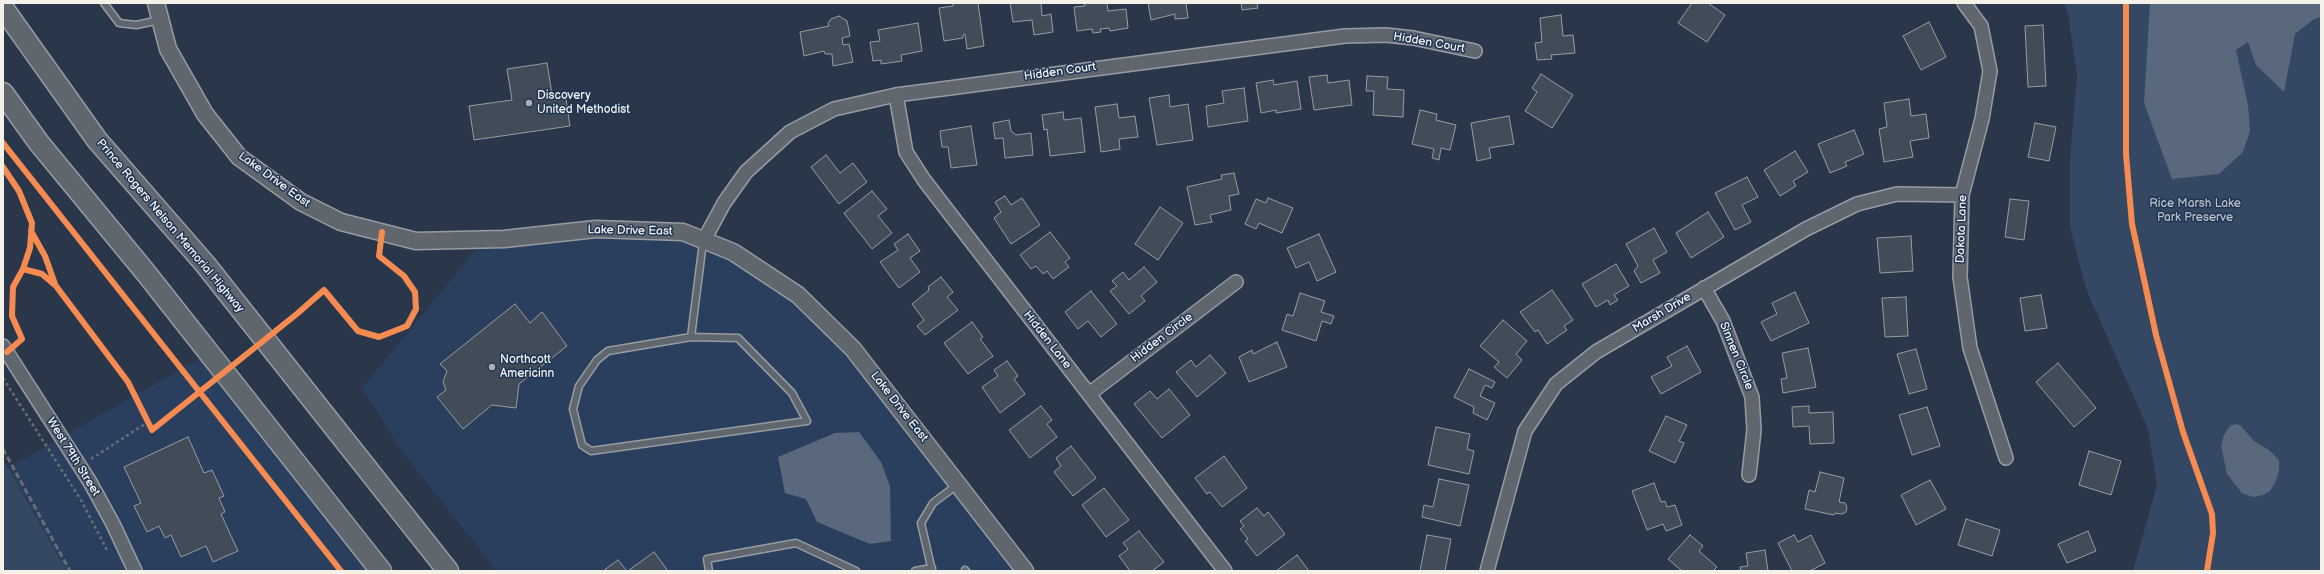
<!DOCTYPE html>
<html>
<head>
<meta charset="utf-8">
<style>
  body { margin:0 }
  #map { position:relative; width:2324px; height:574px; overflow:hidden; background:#2a374a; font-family:"Balsamiq Sans",sans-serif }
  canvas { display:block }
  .frame { position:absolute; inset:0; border:4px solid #f4f1e8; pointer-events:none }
</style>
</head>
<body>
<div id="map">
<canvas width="2324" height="574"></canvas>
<div class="frame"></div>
</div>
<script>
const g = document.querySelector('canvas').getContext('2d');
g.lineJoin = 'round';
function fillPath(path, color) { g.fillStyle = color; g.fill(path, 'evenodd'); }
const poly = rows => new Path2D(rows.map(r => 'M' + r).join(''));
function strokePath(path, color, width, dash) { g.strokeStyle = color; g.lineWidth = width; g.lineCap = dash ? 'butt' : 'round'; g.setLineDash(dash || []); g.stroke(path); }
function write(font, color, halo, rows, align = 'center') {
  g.font = font + ' "Balsamiq Sans",sans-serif'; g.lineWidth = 3; g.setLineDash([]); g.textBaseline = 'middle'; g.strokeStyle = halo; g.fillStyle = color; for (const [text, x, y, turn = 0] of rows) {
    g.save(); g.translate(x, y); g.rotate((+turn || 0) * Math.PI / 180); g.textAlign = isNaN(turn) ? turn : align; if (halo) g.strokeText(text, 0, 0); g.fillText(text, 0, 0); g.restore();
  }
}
fillPath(poly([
  [686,233,759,269,856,353,1025,571,497,571,403,453,362,388,484,240],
  [209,353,380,571,67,571,8,468]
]), '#2a3f5d');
fillPath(poly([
  [2064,3,2321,3,2321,571,2133,571,2157,485,2148,429,2086,289,2070,227,2070,158,2077,75,2068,14],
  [3,459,8,468,67,571,3,571]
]), '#344763');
fillPath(poly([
  [2150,3,2321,3,2321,17,2314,19,2295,34,2284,92,2256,65,2248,42,2236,50,2248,105,2250,131,2243,152,2219,174,2172,179,2144,103],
  [2235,424,2240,425,2254,441,2269,450,2279,460,2279,471,2275,483,2270,491,2263,495,2253,497,2242,493,2227,474,2221,446,2224,435,2230,426],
  [859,432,881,462,890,486,891,541,870,544,817,522,806,499,785,493,778,457,835,433]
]), '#59687d');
const building = poly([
  [953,3,978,3,984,46,967,49,965,34,963,35,963,38,944,41,939,8,953,6,953,3],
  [1010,3,1041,3,1042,16,1051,14,1053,32,1034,35,1032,20,1013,22,1010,3],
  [1084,3,1107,3,1108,11,1126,9,1128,28,1110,31,1109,28,1100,29,1101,32,1093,33,1092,29,1077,31,1074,7,1085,6,1084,3],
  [1148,3,1186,3,1188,18,1175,19,1175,14,1151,20,1148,3],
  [1241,3,1257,3,1258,8,1242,10,1241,3],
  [1692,3,1708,3,1725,15,1707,42,1678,23,1692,3],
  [1561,15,1563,36,1573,35,1575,53,1551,55,1552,59,1537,60,1535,43,1542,42,1540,18,1561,15],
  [839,16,847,21,850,36,842,38,843,45,849,44,853,62,833,66,832,54,825,54,824,51,804,56,800,32,829,26,828,23,831,19,839,16],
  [1929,22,1946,57,1921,70,1903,36,1929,22],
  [918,23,922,51,901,55,902,61,881,64,881,60,873,61,870,42,880,41,878,30,918,23],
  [2043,25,2046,86,2028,87,2025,26,2043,25],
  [547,63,552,94,565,92,570,126,474,140,469,106,512,100,507,69,547,63],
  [1541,74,1573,95,1552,128,1525,111,1537,92,1532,88,1541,74],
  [1327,75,1328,83,1349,80,1352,105,1314,110,1309,77,1327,75],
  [1367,76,1388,77,1387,89,1404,90,1403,117,1373,115,1374,91,1366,91,1367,76],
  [1273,80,1274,85,1297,81,1301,109,1276,113,1276,110,1261,113,1256,83,1273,80],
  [1244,88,1248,121,1208,127,1206,106,1224,103,1222,91,1244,88],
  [1169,95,1170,107,1188,104,1193,140,1157,145,1149,98,1169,95],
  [1909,99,1911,116,1926,114,1929,138,1910,141,1913,157,1884,162,1879,129,1887,127,1884,103,1909,99],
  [1117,104,1119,118,1135,116,1138,137,1119,139,1120,149,1101,152,1095,107,1117,104],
  [1420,110,1437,114,1436,120,1456,125,1450,150,1441,148,1439,160,1432,158,1434,149,1412,144,1420,110],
  [1063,112,1064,120,1081,118,1085,152,1050,156,1047,129,1044,130,1042,115,1063,112],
  [1509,116,1514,144,1489,148,1491,158,1477,161,1471,123,1509,116],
  [1009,120,1011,131,1016,135,1031,133,1033,155,1005,158,1003,138,995,139,993,123,1009,120],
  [2035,123,2056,127,2049,161,2028,157,2035,123],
  [971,126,977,165,951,168,948,147,942,147,940,131,971,126],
  [1854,130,1864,154,1845,162,1847,166,1830,173,1818,144,1854,130],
  [1795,151,1808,172,1793,181,1796,186,1780,196,1764,170,1795,151],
  [826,155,840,173,853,163,867,182,839,204,811,167,826,155],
  [1234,173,1239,194,1229,196,1231,210,1210,215,1212,222,1195,225,1187,187,1222,179,1221,175,1234,173],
  [1747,177,1758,197,1742,205,1751,222,1735,230,1715,193,1747,177],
  [872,191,887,209,878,216,892,233,872,249,844,213,872,191],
  [1005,196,1011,205,1022,198,1040,225,1011,244,994,218,1001,212,995,202,1005,196],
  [1268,198,1293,208,1282,233,1259,223,1256,229,1245,224,1256,199,1266,203,1268,198],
  [2010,199,2029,201,2024,240,2005,237,2010,199],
  [1160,207,1183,223,1158,260,1135,244,1160,207],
  [1708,212,1724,237,1691,258,1676,233,1708,212],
  [1654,228,1667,252,1653,260,1660,273,1641,283,1634,271,1638,266,1626,244,1654,228],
  [1050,232,1070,258,1065,262,1069,267,1053,279,1047,271,1043,274,1036,266,1031,269,1020,255,1050,232],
  [908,234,920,251,910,258,920,272,899,288,880,262,898,250,894,244,908,234],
  [1319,234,1336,272,1317,281,1309,262,1296,268,1287,248,1319,234],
  [1911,236,1913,271,1880,273,1877,238,1911,236],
  [1616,264,1629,286,1614,295,1618,300,1610,305,1608,300,1596,307,1582,284,1616,264],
  [1144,267,1157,282,1141,296,1145,301,1129,314,1110,291,1117,286,1112,281,1123,272,1129,280,1144,267],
  [941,277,953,292,947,297,958,310,925,335,917,326,924,320,912,304,929,290,928,287,941,277],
  [1552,290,1573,320,1564,326,1567,330,1547,344,1538,330,1535,332,1520,312,1552,290],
  [1091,291,1117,324,1101,337,1088,321,1078,329,1065,312,1091,291],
  [1795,292,1809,323,1771,341,1761,322,1777,314,1772,303,1795,292],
  [1300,293,1325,301,1321,312,1334,316,1331,324,1322,321,1316,341,1282,330,1287,314,1293,316,1300,293],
  [2041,295,2047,328,2025,331,2020,298,2041,295],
  [1906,297,1908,336,1885,337,1882,298,1906,297],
  [515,304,530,323,542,312,567,346,519,384,516,408,492,405,463,429,437,397,446,390,443,382,447,371,440,364,515,304],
  [1503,320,1527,341,1516,354,1522,360,1507,378,1494,367,1499,362,1480,346,1503,320],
  [972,322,983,337,980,339,993,356,968,374,944,343,972,322],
  [1277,342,1287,367,1249,382,1239,357,1252,350,1253,354,1277,342],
  [1687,346,1701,372,1661,394,1651,377,1672,366,1667,357,1687,346],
  [1808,348,1816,387,1783,393,1781,379,1787,378,1782,353,1808,348],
  [1916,349,1927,389,1909,394,1897,354,1916,349],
  [1210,355,1226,373,1197,397,1176,372,1191,360,1196,367,1210,355],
  [1007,361,1018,376,1014,379,1025,394,1000,413,982,387,998,376,994,370,1007,361],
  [2058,363,2096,408,2074,427,2036,382,2058,363],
  [1469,369,1495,382,1492,388,1485,385,1480,396,1495,403,1487,420,1473,413,1474,407,1454,397,1469,369],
  [1169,389,1190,415,1162,438,1134,404,1150,391,1157,399,1169,389],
  [1041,406,1052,420,1047,424,1057,437,1030,458,1009,430,1041,406],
  [1809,406,1809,413,1833,412,1834,443,1810,444,1809,426,1793,427,1792,407,1809,406],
  [1927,407,1940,446,1912,455,1899,415,1927,407],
  [1666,416,1687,425,1679,441,1684,443,1675,463,1649,451,1666,416],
  [1436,427,1470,434,1467,449,1474,451,1469,474,1428,465,1436,427],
  [188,437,204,473,212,470,224,496,219,498,225,512,221,514,238,551,213,562,206,546,181,557,171,535,165,538,159,526,147,532,134,506,141,503,124,467,188,437],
  [1071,446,1096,478,1073,496,1054,472,1061,466,1056,458,1071,446],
  [2089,451,2121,461,2111,495,2079,485,2089,451],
  [1224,456,1247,488,1222,507,1210,492,1207,494,1195,478,1224,456],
  [1820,472,1844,478,1839,502,1845,503,1847,507,1846,512,1842,514,1835,513,1834,515,1805,509,1809,490,1815,492,1820,472],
  [1439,479,1469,485,1460,526,1422,517,1424,505,1433,507,1439,479],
  [1930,480,1946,509,1916,525,1901,495,1930,480],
  [1654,483,1661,502,1665,501,1667,507,1675,505,1682,525,1666,531,1663,524,1647,530,1632,491,1654,483],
  [1104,488,1129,520,1106,537,1082,505,1104,488],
  [1257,508,1264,516,1268,512,1285,534,1257,556,1245,541,1248,539,1240,529,1244,526,1240,521,1257,508],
  [1966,519,2000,530,1992,556,1958,545,1966,519],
  [1139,531,1164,562,1152,571,1130,571,1119,556,1128,549,1123,543,1139,531],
  [2088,531,2096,551,2067,563,2058,544,2088,531],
  [1427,535,1451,539,1445,571,1420,571,1427,535],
  [1690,535,1703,546,1699,551,1717,567,1713,571,1682,571,1668,559,1690,535],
  [1794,535,1798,542,1811,535,1825,563,1810,571,1792,571,1778,543,1794,535],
  [1765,550,1768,571,1731,571,1741,570,1740,567,1748,566,1746,553,1765,550],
  [654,552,668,571,628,571,654,552],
  [1297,555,1309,571,1276,571,1297,555],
  [618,560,627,571,603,571,618,560]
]);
fillPath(building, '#424c59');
strokePath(building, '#979ca3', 1);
const service = poly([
  [104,3,119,23,136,25,160,20],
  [691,337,738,338,792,393,807,421,591,451,582,445,573,409,579,386,597,360,608,351,691,337,703,242],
  [965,570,966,571],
  [709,571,707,559,796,543,856,571],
  [915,571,932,568],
  [932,571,921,523,933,503,957,485]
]);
const minor = poly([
  [1964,3,1981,26,1990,71,1982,119,1962,195,1960,277,1970,348,2006,458],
  [896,95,906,152,924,180,1225,571],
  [704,240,724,203,746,172,790,132,834,109,896,95,1345,36,1386,35,1413,38,1475,51],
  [1704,288,1723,321,1752,397,1754,430,1749,475],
  [3,346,90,482,113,524,135,571],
  [1089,394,1236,282],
  [1487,571,1525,431,1556,384,1596,352,1806,229,1857,204,1897,194,1962,195]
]);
const tertiary = poly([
  [156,3,168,49,205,114,239,157,301,202,341,222,416,241,504,239,596,229,683,232,733,252,798,295,853,349,1025,571]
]);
const primary = poly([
  [3,8,97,140,205,264,448,571],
  [3,93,39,143,146,273,381,571]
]);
strokePath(service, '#979ca3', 9);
strokePath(minor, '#979ca3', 16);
strokePath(tertiary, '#979ca3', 19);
strokePath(primary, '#979ca3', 23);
strokePath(poly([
  [3,378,81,500,108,552],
  [91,459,148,422]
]), '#666d76', 2.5, [3, 3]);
strokePath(service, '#60666e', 6);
strokePath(minor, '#60666e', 13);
strokePath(tertiary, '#60666e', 16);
strokePath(primary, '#60666e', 20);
strokePath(poly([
  [3,449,70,571]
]), '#666d76', 3, [6, 3]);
strokePath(poly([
  [2126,3,2126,154,2132,224,2156,335,2183,432,2212,514,2213,533,2207,571],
  [3,143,341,571],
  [3,167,19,191,32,223,30,248,23,269],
  [31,231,45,256,55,284],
  [7,352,22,339,12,316,13,287,23,269,42,274,56,286,128,382,152,430,298,313,324,290,358,331,379,337,407,326,416,309,415,292,404,276,379,256,382,232]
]), '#f68b52', 6);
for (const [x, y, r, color] of [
  [529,103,4,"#adb0b1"],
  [492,367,4,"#adb0b1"]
]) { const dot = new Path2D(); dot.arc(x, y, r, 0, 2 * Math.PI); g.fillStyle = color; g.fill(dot); strokePath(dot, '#1d3557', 1.5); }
write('12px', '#f4f1e8', '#1d3557', [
  ["Hidden Court",1429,43,10],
  ["Hidden Court",1060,72,-8],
  ["Lake Drive East",274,180,36],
  ["Prince Rogers Nelson Memorial Highway",170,226,50],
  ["Dakota Lane",1962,229,-88],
  ["Lake Drive East",630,231,1],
  ["Marsh Drive",1662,313,-31],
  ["Hidden Circle",1162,338,-37],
  ["Hidden Lane",1047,340,52],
  ["Sinnen Circle",1736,356,68],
  ["Lake Drive East",899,407,52],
  ["West 79th Street",73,457,58]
]);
write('12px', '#f4f1e8', '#1d3557', [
  ["Discovery",537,96],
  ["United Methodist",537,110],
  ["Northcott",500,360],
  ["Americinn",500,374]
], 'left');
write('12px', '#bbbfc1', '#1d3557', [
  ["Rice Marsh Lake",2195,204],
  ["Park Preserve",2195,218]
]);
</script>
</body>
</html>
